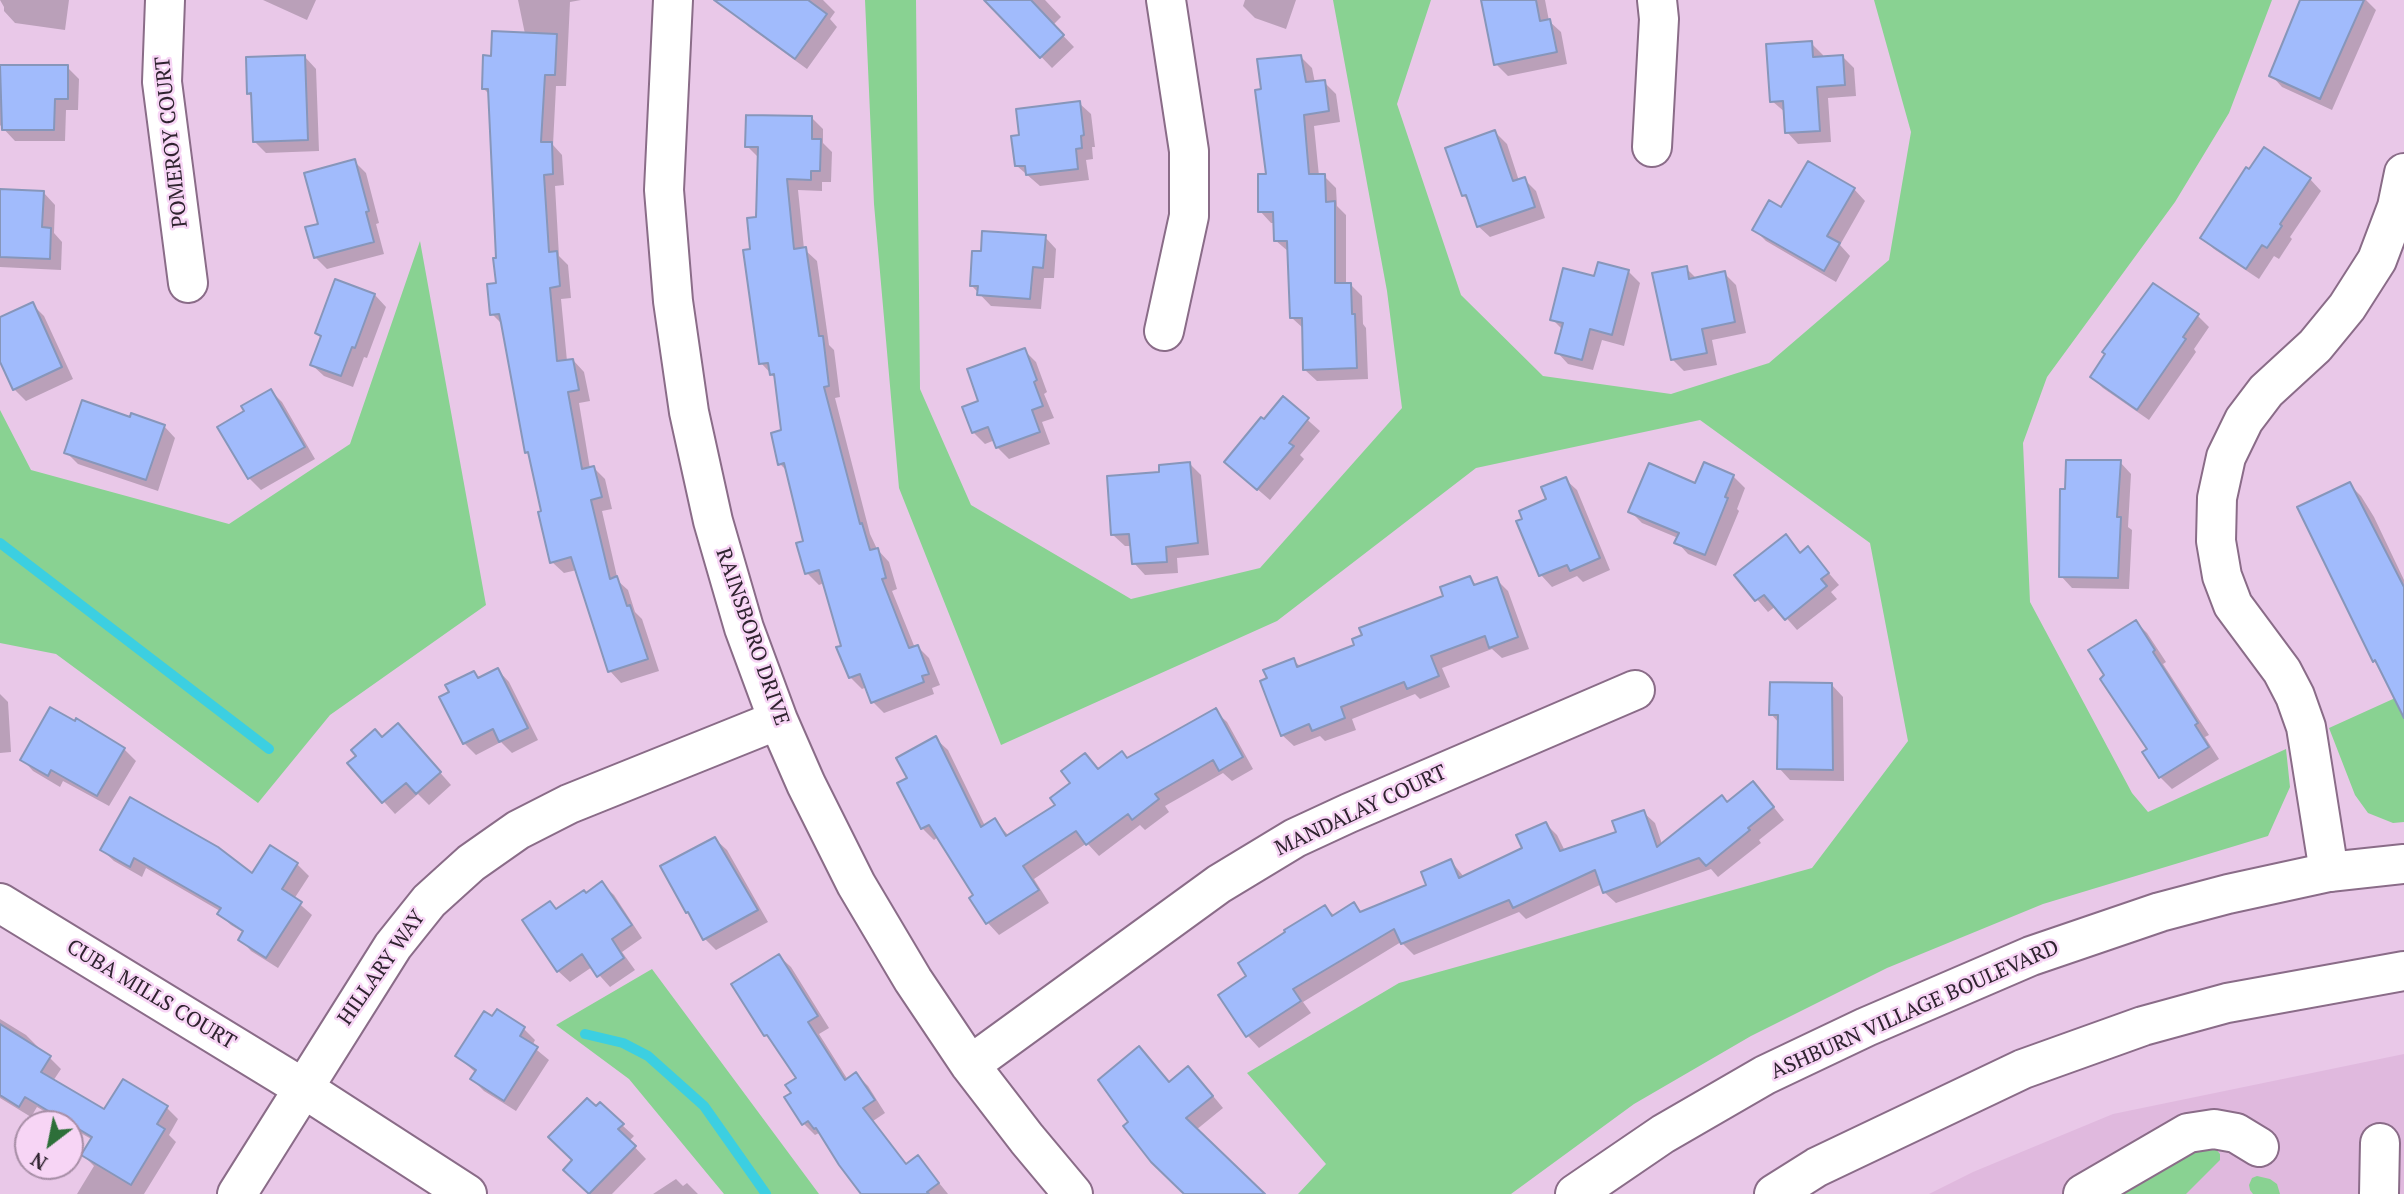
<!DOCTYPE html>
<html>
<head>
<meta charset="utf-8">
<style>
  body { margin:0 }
  #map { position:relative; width:2404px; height:1194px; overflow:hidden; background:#e9c8e8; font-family:"PT Serif",serif }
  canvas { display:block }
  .north { position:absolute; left:14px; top:1110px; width:70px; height:70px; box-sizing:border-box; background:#f7d5f5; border:2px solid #a78ea6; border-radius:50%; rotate:212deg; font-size:19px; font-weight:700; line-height:28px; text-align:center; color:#2f232f }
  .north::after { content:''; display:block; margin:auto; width:24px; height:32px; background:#2d6f39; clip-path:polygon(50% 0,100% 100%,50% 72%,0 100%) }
</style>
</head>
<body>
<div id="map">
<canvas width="2404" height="1194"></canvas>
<div class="north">N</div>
</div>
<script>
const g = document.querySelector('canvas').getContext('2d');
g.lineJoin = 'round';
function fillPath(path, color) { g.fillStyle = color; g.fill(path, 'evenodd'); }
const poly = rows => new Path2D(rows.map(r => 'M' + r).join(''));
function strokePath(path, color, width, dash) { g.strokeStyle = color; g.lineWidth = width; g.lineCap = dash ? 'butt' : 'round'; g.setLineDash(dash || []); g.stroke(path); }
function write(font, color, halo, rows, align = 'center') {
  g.font = font + ' "PT Serif",serif'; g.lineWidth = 5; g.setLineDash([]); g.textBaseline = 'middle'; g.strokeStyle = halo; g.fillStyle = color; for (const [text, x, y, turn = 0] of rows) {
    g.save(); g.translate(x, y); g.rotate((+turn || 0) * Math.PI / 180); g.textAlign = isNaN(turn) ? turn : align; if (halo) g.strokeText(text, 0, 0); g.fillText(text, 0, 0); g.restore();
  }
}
fillPath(poly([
  [2404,1054,2404,1194,1929,1194,1973,1172,2113,1114]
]), '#e0b9de');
fillPath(poly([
  [865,0,916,0,920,389,971,505,1131,599,1260,568,1402,408,1387,291,1333,0,1431,0,1397,104,1461,295,1543,376,1671,394,1769,363,1889,260,1911,132,1874,0,2272,0,2229,113,2175,202,2047,377,2023,443,2030,602,2132,793,2148,812,2286,749,2290,787,2268,836,2043,904,1887,968,1751,1036,1634,1104,1511,1194,1298,1194,1326,1164,1247,1073,1399,983,1812,868,1908,741,1870,543,1700,420,1476,468,1277,621,1001,745,899,488,874,204],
  [420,241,486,605,330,715,258,803,56,654,0,643,0,410,31,470,229,524,350,444],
  [2404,694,2404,822,2393,823,2368,813,2355,795,2329,728],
  [652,969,819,1194,724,1194,629,1079,556,1025],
  [2199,1148,2215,1148,2220,1154,2220,1160,2186,1194,2116,1194],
  [2257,1176,2270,1179,2277,1184,2280,1194,2253,1194,2250,1190,2249,1185,2252,1178]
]), '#89d292');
fillPath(poly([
  [0,0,69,0,65,30,15,23,4,11,4,7],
  [263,0,316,0,307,20],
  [518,0,581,0,570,2,566,86,556,86,553,145,562,155,564,185,555,186,559,256,568,265,571,298,561,299,567,361,573,360,584,372,590,401,579,403,590,469,594,468,605,479,612,509,602,511,618,581,628,590,635,612,642,619,659,671,621,683,610,671,577,570,564,573,552,562,543,512,530,455,526,452,504,326,492,314,498,284,498,259,490,95,483,88,493,58,525,34],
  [748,0,823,0,835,12,830,19,837,27,807,69,749,27,737,15],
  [987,0,1045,0,1061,17,1053,25,1074,47,1052,68],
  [1245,0,1296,0,1286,29,1255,18,1243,6],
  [1483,0,1545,0,1549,21,1561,32,1567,64,1508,76,1496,64],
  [2303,0,2366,0,2376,10,2332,110,2282,87,2271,75],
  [1811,43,1823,55,1823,58,1843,57,1854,68,1856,96,1828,98,1831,142,1798,144,1787,132,1786,113,1772,101],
  [305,57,316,69,319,151,266,153,255,142,253,98,248,93],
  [1301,57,1312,68,1315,83,1324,82,1336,94,1340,122,1314,126,1319,176,1324,176,1336,188,1337,206,1346,215,1346,285,1350,284,1362,296,1363,324,1366,328,1368,379,1317,381,1305,370,1304,329,1292,318,1289,252,1275,240,1275,223,1271,223,1260,211,1268,176,1263,90],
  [67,67,79,79,78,110,66,110,65,141,15,141,0,125,0,91],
  [1079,103,1091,114,1095,147,1092,147,1093,159,1086,160,1089,180,1040,186,1017,166,1021,136],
  [811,117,823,129,823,143,832,152,831,182,822,182,822,191,798,190,804,249,817,261,829,345,834,350,840,397,835,398,870,534,877,549,889,562,897,589,892,591,915,648,918,647,929,658,940,685,932,688,934,694,884,713,873,702,867,687,862,689,850,677,824,583,819,585,807,573,805,542,788,472,780,464,783,432,777,380,761,363,752,251,758,218,759,158,747,146],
  [1495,132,1507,144,1519,181,1524,179,1536,191,1545,218,1490,237,1478,226,1470,202,1463,195],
  [354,161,366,173,379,223,376,224,384,254,327,269,316,258,320,225],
  [2310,179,2321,191,2290,237,2292,239,2279,259,2274,256,2259,279,2214,249,2202,238],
  [1854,189,1865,201,1840,245,1850,256,1836,282,1766,241,1755,230,1782,209],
  [0,191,44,193,55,205,54,233,62,242,61,270,0,267],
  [1045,237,1056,249,1054,278,1044,278,1041,309,991,306,971,285],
  [1686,268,1697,279,1724,273,1736,285,1746,333,1712,340,1717,365,1684,371,1672,359],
  [1629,272,1640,283,1624,346,1602,340,1593,370,1568,364,1557,352,1563,330,1552,319,1595,278],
  [336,281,375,295,386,307,367,358,364,357,353,387,324,376,312,365,322,338,317,332],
  [32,304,44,316,73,379,26,401,14,389,0,358,0,319],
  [2198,316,2209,327,2194,349,2196,352,2149,420,2103,388,2092,377],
  [1024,350,1036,362,1047,392,1044,394,1054,418,1042,422,1050,444,1009,459,997,447,995,440,985,444,973,432,980,402],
  [271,391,282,402,315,459,261,490,249,478,247,412],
  [1284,399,1320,431,1300,455,1304,459,1270,500,1226,462],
  [164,426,175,438,158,491,78,464,66,452],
  [2120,462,2131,474,2128,527,2132,530,2129,589,2072,588,2061,576,2067,491],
  [1190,464,1201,475,1209,555,1177,558,1178,573,1145,575,1134,563,1132,546,1125,546,1113,535,1161,473],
  [1733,476,1745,488,1737,509,1739,511,1716,566,1688,554,1677,542,1678,538,1642,523,1630,511,1696,485],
  [1565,479,1577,490,1610,570,1583,582,1577,576,1552,587,1541,575,1549,500],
  [2349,484,2361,496,2374,517,2404,580,2404,694,2374,661],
  [1786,536,1802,554,1808,549,1839,585,1831,592,1837,599,1797,630,1776,606,1768,612,1736,575],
  [1470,578,1477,586,1496,579,1508,591,1529,649,1502,658,1492,649,1442,668,1450,687,1420,699,1415,694,1352,719,1356,730,1325,741,1320,736,1294,746,1282,735,1293,660,1301,667,1356,646,1446,597],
  [2136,622,2147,633,2166,662,2163,664,2209,735,2205,737,2219,759,2172,789,2160,777],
  [498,670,509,682,538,740,512,753,501,742,476,755,464,743,451,693,474,673,480,679],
  [1832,685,1843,697,1844,781,1790,780,1779,768,1779,723,1771,714],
  [0,694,8,702,11,752,0,753],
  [1215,711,1227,722,1253,769,1232,781,1223,773,1165,806,1169,812,1145,830,1140,825,1099,856,1087,843,1034,879,1049,903,999,935,988,923,971,898,976,895,938,837,934,840,922,828,909,779,936,739,948,750,985,826,994,820,1009,836,1058,805,1072,783,1085,755,1099,770,1128,759],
  [75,723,124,749,136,761,109,806,63,781,60,787,33,771,22,759],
  [409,737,451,785,429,805,418,794,395,814,349,763,382,738],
  [1764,795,1784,820,1759,840,1761,843,1718,877,1711,869,1616,903,1604,892,1602,884,1526,919,1519,912,1414,955,1401,942,1303,1002,1311,1013,1259,1048,1248,1036,1220,995,1249,976,1325,907,1335,916,1354,904,1363,913,1429,886,1451,861,1464,877,1525,849,1546,824,1557,835,1565,851,1618,833,1643,812,1655,823,1662,844,1728,803],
  [715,839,727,850,768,922,716,950,705,939,695,920,687,912],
  [271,847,297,864,309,876,294,899,312,915,278,968,251,951,240,939,244,933,231,925,219,914,220,911,146,868,142,877,114,861,102,850,253,875],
  [602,884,614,895,642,938,622,952,635,970,610,987,592,967,570,982,558,971,557,910],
  [779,956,791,967,829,1028,819,1034,848,1080,856,1074,868,1086,885,1113,873,1121,907,1165,918,1157,948,1194,863,1194,819,1133,815,1135,804,1124,786,1098,793,1094,798,1079,777,1047,766,1035],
  [0,1019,26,1035,38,1047,36,1049,49,1057,61,1069,53,1081,105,1111,167,1108,178,1119,169,1135,176,1142,144,1194,77,1194,94,1166,83,1155,93,1140,70,1127,70,1124,66,1124,37,1107,31,1117,0,1098],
  [524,1029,535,1040,532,1046,549,1060,516,1111,484,1091,472,1079,476,1073,457,1056],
  [1139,1048,1170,1083,1200,1080,1223,1108,1196,1130,1262,1194,1186,1194,1131,1122],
  [622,1125,634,1136,629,1141,646,1159,612,1194,590,1194,565,1170,574,1160],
  [676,1179,683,1186,687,1183,698,1194,653,1194]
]), '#0003');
strokePath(poly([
  [0,543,269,749],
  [585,1034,623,1043,648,1056,704,1106,766,1194]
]), '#3ccfe1', 10);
const building = poly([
  [714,0,808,0,827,14,795,59,714,0],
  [984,0,1031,0,1064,35,1040,58,984,0],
  [1481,0,1536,0,1540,21,1550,19,1557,52,1494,65,1481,0],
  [2300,0,2364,0,2320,99,2269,76,2300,0],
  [492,31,557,34,555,75,545,75,541,142,552,142,553,174,544,175,549,252,557,251,560,286,550,288,557,361,573,359,579,390,568,392,582,469,594,466,602,497,591,500,610,579,617,576,627,606,630,605,648,659,608,672,571,557,550,563,538,512,541,511,528,452,525,453,501,323,499,314,490,315,487,284,496,283,493,258,496,258,488,89,482,89,483,55,491,56,492,31],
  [1812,41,1813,57,1843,55,1845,85,1817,87,1820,131,1785,133,1783,101,1770,102,1766,44,1812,41],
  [305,55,308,140,253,142,251,93,247,94,246,57,305,55],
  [1301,55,1306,82,1325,80,1329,111,1304,115,1309,174,1325,174,1326,202,1335,201,1335,283,1351,283,1352,314,1355,314,1357,368,1303,370,1302,318,1290,318,1287,241,1274,241,1273,212,1258,212,1258,174,1266,174,1255,90,1261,89,1257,59,1301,55],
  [0,65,68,65,68,99,55,99,54,130,2,130,0,65],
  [1080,101,1084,135,1081,136,1082,148,1076,149,1078,169,1026,175,1025,166,1015,166,1011,136,1019,135,1016,109,1080,101],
  [746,115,812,116,812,139,821,139,820,171,811,171,811,180,787,179,794,249,806,247,819,336,823,336,829,386,824,387,860,524,862,523,870,550,878,548,886,578,882,579,909,648,918,645,929,674,922,676,924,682,871,703,860,674,849,678,836,647,841,646,819,570,805,574,796,543,803,541,784,463,778,465,771,433,781,430,774,374,770,375,768,363,759,364,743,250,750,249,747,218,756,217,758,147,745,147,746,115],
  [1495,130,1513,181,1525,177,1535,207,1477,227,1466,195,1462,196,1445,148,1495,130],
  [2264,147,2311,178,2280,224,2282,226,2267,248,2262,245,2246,269,2200,238,2246,167,2249,169,2264,147],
  [355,159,369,211,366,212,374,242,314,258,305,227,318,224,304,173,355,159],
  [1808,161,1855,188,1827,236,1840,243,1824,271,1752,230,1769,200,1781,207,1808,161],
  [0,189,44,191,42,227,51,228,50,259,0,257,0,189],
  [982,231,1046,235,1043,268,1033,267,1030,299,977,295,978,286,970,286,972,251,981,251,982,231],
  [1598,262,1629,270,1612,335,1590,329,1582,360,1555,353,1563,323,1550,320,1563,268,1594,276,1598,262],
  [1687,266,1689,279,1725,271,1735,322,1702,329,1707,353,1671,360,1652,273,1687,266],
  [335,279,375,294,355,348,352,347,341,376,310,365,321,336,315,333,335,279],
  [2153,283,2199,314,2183,337,2186,339,2137,410,2090,377,2105,354,2102,352,2153,283],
  [33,302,62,367,13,390,0,362,0,317,33,302],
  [1025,348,1037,380,1034,382,1043,406,1032,410,1040,432,996,448,988,427,972,433,962,407,978,401,967,369,1025,348],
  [271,389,305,447,248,479,217,427,244,411,241,406,271,389],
  [1283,396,1309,418,1289,443,1294,446,1257,490,1224,462,1261,417,1264,419,1283,396],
  [82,400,130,417,131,413,165,425,146,480,64,453,82,400],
  [2066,460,2121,460,2117,517,2121,517,2118,578,2059,577,2060,489,2065,489,2066,460],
  [1190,462,1198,543,1166,547,1167,562,1132,564,1129,534,1111,535,1107,476,1159,472,1159,465,1190,462],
  [1704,462,1734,475,1725,497,1728,498,1705,555,1674,543,1679,533,1628,512,1649,463,1695,483,1704,462],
  [1566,477,1600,558,1570,571,1567,565,1539,576,1516,521,1522,519,1519,511,1546,499,1541,487,1566,477],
  [2350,482,2404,587,2404,718,2375,660,2373,662,2297,507,2350,482],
  [1786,534,1800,553,1808,546,1829,573,1821,579,1827,586,1785,620,1764,595,1755,601,1734,575,1786,534],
  [1470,576,1474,585,1497,577,1518,637,1489,648,1485,636,1431,656,1439,676,1407,689,1404,682,1341,707,1345,718,1312,731,1309,724,1281,736,1260,681,1267,678,1263,670,1294,658,1297,667,1354,645,1352,639,1362,635,1359,628,1443,596,1440,587,1470,576],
  [2136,620,2155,650,2153,652,2198,723,2195,725,2209,747,2159,778,2142,752,2147,749,2100,679,2104,675,2088,650,2136,620],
  [498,668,528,728,499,742,493,729,463,744,439,697,449,692,445,685,474,671,478,678,498,668],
  [1770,682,1832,683,1833,770,1777,769,1778,715,1769,715,1770,682],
  [50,707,75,721,76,718,125,748,97,796,51,770,48,776,20,760,50,707],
  [1216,708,1243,757,1219,771,1213,760,1155,794,1159,799,1132,820,1128,814,1086,845,1076,831,1023,866,1039,890,986,924,969,898,973,895,929,825,921,829,897,783,907,778,896,758,936,736,981,827,995,818,1006,836,1055,805,1050,798,1070,783,1061,771,1085,753,1098,769,1122,751,1127,758,1216,708],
  [398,723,441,772,416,794,406,783,382,803,347,763,356,756,351,750,375,729,382,737,398,723],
  [1753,781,1774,807,1748,828,1750,830,1706,866,1699,858,1603,893,1595,870,1513,908,1509,900,1401,944,1394,929,1293,989,1301,1001,1246,1037,1218,995,1246,976,1238,963,1285,932,1284,930,1325,905,1332,916,1354,902,1360,912,1426,885,1421,872,1451,859,1459,878,1522,848,1516,835,1546,822,1560,851,1616,832,1612,821,1644,810,1657,847,1722,795,1727,802,1753,781],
  [130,797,218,847,252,873,270,845,298,863,282,889,302,902,266,958,238,940,243,931,217,914,221,908,134,858,130,867,100,850,130,797],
  [715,837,758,910,703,940,688,912,686,913,660,866,715,837],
  [602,881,632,925,612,939,624,958,597,977,582,954,557,972,522,920,550,901,556,909,584,890,586,893,602,881],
  [779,954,818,1016,808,1022,845,1080,856,1072,875,1100,863,1108,906,1164,918,1155,939,1183,927,1192,929,1194,861,1194,839,1165,816,1128,814,1129,808,1121,802,1125,784,1097,791,1093,785,1085,796,1078,767,1035,764,1036,731,984,779,954],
  [497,1009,525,1027,520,1036,538,1047,504,1101,470,1079,476,1070,455,1056,484,1011,492,1016,497,1009],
  [0,1024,51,1056,41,1072,104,1109,123,1079,168,1106,157,1124,165,1129,131,1185,81,1155,92,1137,25,1097,19,1107,0,1095,0,1024],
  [1139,1046,1169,1082,1188,1066,1213,1096,1186,1118,1265,1194,1184,1194,1151,1162,1123,1126,1128,1122,1098,1080,1139,1046],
  [587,1098,596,1106,600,1102,624,1124,618,1129,636,1146,589,1194,563,1170,572,1160,548,1137,587,1098]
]);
fillPath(building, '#a1bbfc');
strokePath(building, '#8796ba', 2);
const minor = poly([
  [165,0,162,82,188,283],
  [673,0,664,190,673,301,689,412,713,521,744,628,778,720,806,784,856,884,913,980,970,1065,1027,1139,1073,1194],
  [1652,147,1659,19,1657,0],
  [2404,173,2397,207,2404,210],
  [1164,331,1189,216,1189,151,1166,0],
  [2329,872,2306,727,2295,696,2282,671,2233,605,2222,576,2216,541,2217,498,2226,457,2244,420,2266,391,2315,346,2347,307,2377,260,2397,207],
  [0,903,303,1088,467,1194],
  [970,1065,1219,884,1295,838,1349,813,1635,690],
  [237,1194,393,946,429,901,471,863,518,830,569,804,778,720],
  [2083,1194,2188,1133,2214,1129,2236,1133,2259,1147],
  [2379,1194,2380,1143]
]);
const major = poly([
  [1575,1194,1663,1134,1765,1075,1866,1027,2031,956,2160,912,2228,894,2329,872,2404,864],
  [1774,1194,1817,1167,2023,1069,2143,1026,2227,1003,2404,971]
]);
strokePath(minor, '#8a6c88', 42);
strokePath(major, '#8a6c88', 42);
strokePath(minor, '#fff', 38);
strokePath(major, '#fff', 38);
write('21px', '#2f232f', '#f7d5f5', [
  ["POMEROY COURT",172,142,-96],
  ["RAINSBORO DRIVE",752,637,71],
  ["MANDALAY COURT",1361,811,-25],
  ["HILLARY WAY",382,968,-55],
  ["CUBA MILLS COURT",151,995,31],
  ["ASHBURN VILLAGE BOULEVARD",1915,1010,-24]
]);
</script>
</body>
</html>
